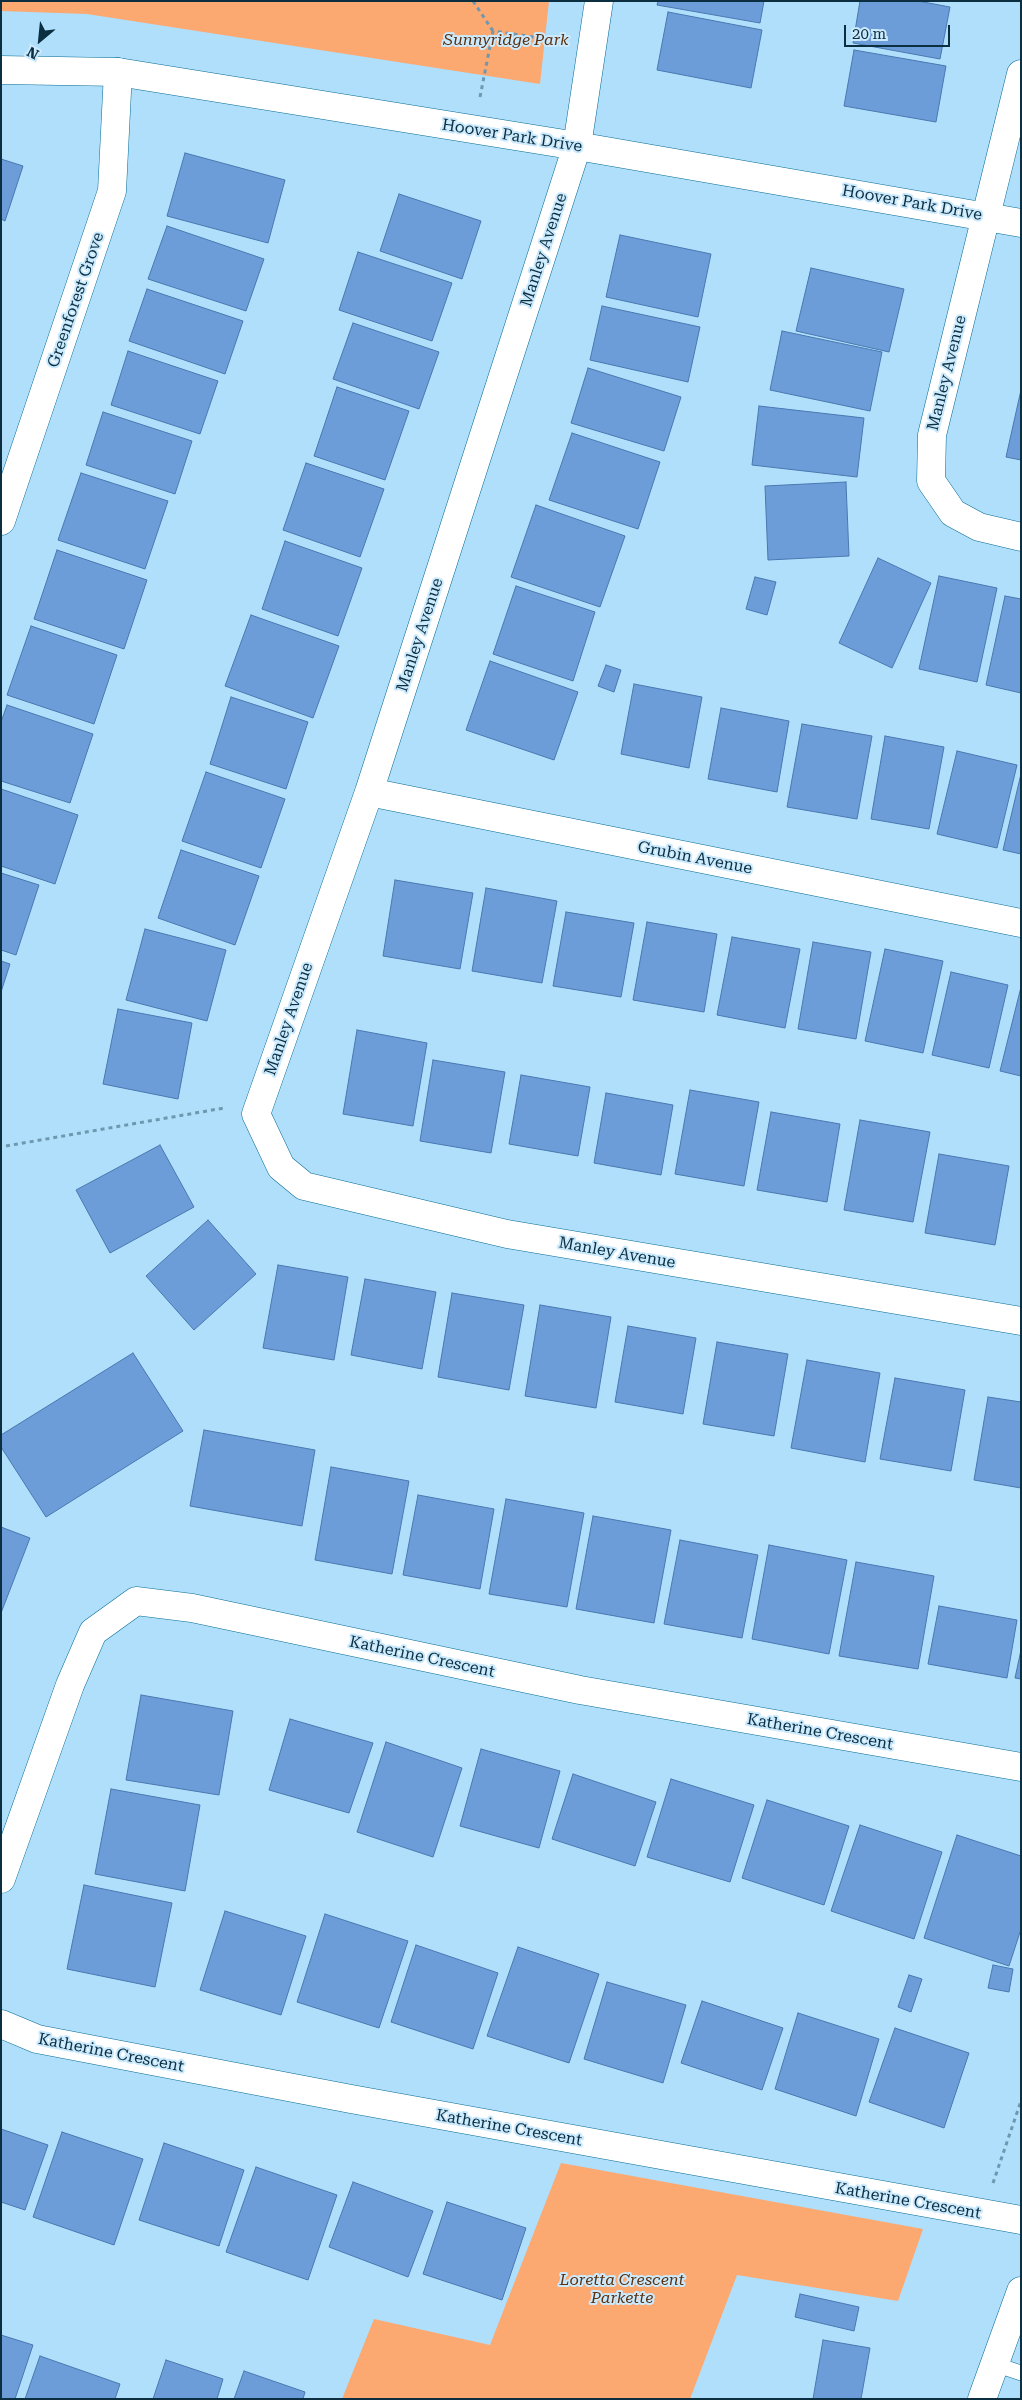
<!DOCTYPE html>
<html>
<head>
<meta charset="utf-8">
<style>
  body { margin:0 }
  #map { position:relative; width:1022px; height:2400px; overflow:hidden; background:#b0dffb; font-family:"Roboto Serif",serif }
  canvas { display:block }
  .frame { position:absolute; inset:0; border:2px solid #0b2f41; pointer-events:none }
  .north { position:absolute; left:15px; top:15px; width:50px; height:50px; -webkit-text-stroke:4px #cbeafd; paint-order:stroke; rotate:208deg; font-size:14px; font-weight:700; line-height:20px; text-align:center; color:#0b2f41 }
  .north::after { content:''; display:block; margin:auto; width:18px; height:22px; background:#0b2f41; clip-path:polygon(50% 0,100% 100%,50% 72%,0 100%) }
  .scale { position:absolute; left:844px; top:25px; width:106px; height:22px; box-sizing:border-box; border:2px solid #0b2f41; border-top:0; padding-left:6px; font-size:15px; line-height:18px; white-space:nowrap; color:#0b2f41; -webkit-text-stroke:4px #cbeafd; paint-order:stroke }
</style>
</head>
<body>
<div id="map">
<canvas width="1022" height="2400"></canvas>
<div class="frame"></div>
<div class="north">N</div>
<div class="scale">20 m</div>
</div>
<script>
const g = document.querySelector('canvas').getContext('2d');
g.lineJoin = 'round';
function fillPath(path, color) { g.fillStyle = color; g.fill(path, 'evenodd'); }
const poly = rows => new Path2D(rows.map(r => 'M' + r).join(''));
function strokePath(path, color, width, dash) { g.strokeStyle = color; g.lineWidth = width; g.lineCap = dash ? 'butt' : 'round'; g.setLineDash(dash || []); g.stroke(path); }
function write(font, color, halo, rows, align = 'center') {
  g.font = font + ' "Roboto Serif",serif'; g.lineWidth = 4; g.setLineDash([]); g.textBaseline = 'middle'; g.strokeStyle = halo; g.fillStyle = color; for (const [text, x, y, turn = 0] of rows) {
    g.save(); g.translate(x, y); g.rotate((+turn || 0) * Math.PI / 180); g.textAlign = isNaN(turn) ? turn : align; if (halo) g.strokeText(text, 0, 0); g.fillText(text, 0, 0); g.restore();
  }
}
fillPath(poly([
  [1,1,549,1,540,84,87,14,1,11],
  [561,2163,923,2229,898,2301,737,2275,690,2399,342,2399,374,2319,490,2345]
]), '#fba871');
const building = poly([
  [658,1,764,1,760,23,657,5,658,1],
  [860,1,918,1,950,7,940,59,853,43,860,1],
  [668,12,762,30,751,88,657,70,668,12],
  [854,50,946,66,936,122,844,106,854,50],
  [185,153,285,180,268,243,167,216,185,153],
  [1,159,23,166,5,221,1,219,1,159],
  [399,194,481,221,462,279,380,251,399,194],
  [167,226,264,259,246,311,148,279,167,226],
  [620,235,711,254,698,317,606,297,620,235],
  [358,252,452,283,432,341,339,310,358,252],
  [811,268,904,289,889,352,796,331,811,268],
  [147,289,243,321,225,374,129,341,147,289],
  [602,306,700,327,688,382,590,360,602,306],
  [353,323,439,352,419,409,333,379,353,323],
  [782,331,882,352,870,411,770,390,782,331],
  [128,351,218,381,200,434,111,405,128,351],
  [588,368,681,397,664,451,571,423,588,368],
  [337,387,409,411,385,480,314,456,337,387],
  [1021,390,1021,460,1006,457,1021,390],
  [759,406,864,418,857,477,752,465,759,406],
  [103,412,192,441,175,494,86,465,103,412],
  [572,433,660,462,638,529,549,500,572,433],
  [306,463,384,489,360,557,283,530,306,463],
  [81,473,168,501,145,569,58,540,81,473],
  [846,482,849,556,768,560,765,486,846,482],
  [536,505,625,536,600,607,511,577,536,505],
  [285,541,362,568,338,636,262,609,285,541],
  [57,550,147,580,124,649,34,619,57,550],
  [878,558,931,583,892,668,839,643,878,558],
  [939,576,997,588,977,682,919,669,939,576],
  [755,577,776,582,767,615,746,609,755,577],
  [516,586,595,612,573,681,493,654,516,586],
  [1005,596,1021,599,1021,693,986,685,1005,596],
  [251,615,339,646,313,718,225,686,251,615],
  [31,626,117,655,94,724,7,695,31,626],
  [490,661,578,692,554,760,466,730,490,661],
  [606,665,621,670,614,692,598,686,606,665],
  [634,684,702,697,689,768,621,754,634,684],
  [231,697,308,722,286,789,210,764,231,697],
  [7,705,93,734,70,803,1,781,1,722,7,705],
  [721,708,789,721,777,792,708,779,721,708],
  [802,724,872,736,857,819,787,807,802,724],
  [885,736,944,747,929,829,871,819,885,736],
  [957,751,1017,765,997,848,937,834,957,751],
  [206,772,285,799,261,868,182,841,206,772],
  [1021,774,1021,854,1003,850,1021,774],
  [1,789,78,815,55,884,1,866,1,789],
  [181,850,259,876,235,945,158,918,181,850],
  [1,873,39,885,16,955,1,950,1,873],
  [395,880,473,893,460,969,383,956,395,880],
  [486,888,557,901,542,983,472,971,486,888],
  [566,912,634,923,621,997,553,986,566,912],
  [647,922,717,934,704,1012,633,1000,647,922],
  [145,929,226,950,207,1021,126,1000,145,929],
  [732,937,800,949,785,1028,717,1015,732,937],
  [813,942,871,952,856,1039,798,1029,813,942],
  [885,949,943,961,923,1053,865,1041,885,949],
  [1,961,10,964,1,992,1,961],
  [951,972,1008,985,989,1068,932,1055,951,972],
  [1021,987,1021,1076,1000,1071,1021,987],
  [118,1009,192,1023,178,1099,103,1084,118,1009],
  [357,1030,427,1043,413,1126,343,1114,357,1030],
  [433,1060,505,1072,491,1153,420,1141,433,1060],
  [521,1075,590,1087,578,1156,509,1144,521,1075],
  [690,1090,759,1102,744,1186,675,1174,690,1090],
  [606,1093,673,1105,661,1175,594,1163,606,1093],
  [771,1112,840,1124,827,1202,757,1190,771,1112],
  [860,1120,930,1132,913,1222,844,1210,860,1120],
  [160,1145,194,1207,110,1253,76,1190,160,1145],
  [939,1154,1009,1166,995,1245,925,1233,939,1154],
  [208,1220,256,1274,194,1330,146,1276,208,1220],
  [278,1265,348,1277,334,1360,263,1348,278,1265],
  [365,1279,436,1292,422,1369,351,1355,365,1279],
  [452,1293,524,1305,509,1390,438,1377,452,1293],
  [540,1305,611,1317,596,1408,525,1396,540,1305],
  [628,1326,696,1338,683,1414,615,1402,628,1326],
  [717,1342,788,1354,774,1436,703,1424,717,1342],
  [133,1353,183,1431,46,1517,1,1447,1,1435,133,1353],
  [807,1360,880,1373,865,1462,791,1448,807,1360],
  [895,1378,965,1390,951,1471,880,1459,895,1378],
  [988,1397,1021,1402,1021,1488,974,1480,988,1397],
  [204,1430,315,1450,302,1526,190,1506,204,1430],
  [331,1467,409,1481,392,1574,315,1560,331,1467],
  [418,1495,494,1509,480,1589,403,1575,418,1495],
  [506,1499,584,1513,567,1607,489,1594,506,1499],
  [593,1516,671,1530,654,1623,576,1609,593,1516],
  [1,1527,30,1538,1,1613,1,1527],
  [680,1540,758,1555,742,1638,664,1624,680,1540],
  [769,1545,847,1560,829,1654,752,1639,769,1545],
  [856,1562,934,1576,918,1669,839,1656,856,1562],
  [939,1606,1017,1620,1007,1678,928,1664,939,1606],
  [1021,1650,1021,1679,1015,1678,1021,1650],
  [141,1695,233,1711,219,1795,126,1780,141,1695],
  [290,1719,373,1743,349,1813,269,1790,290,1719],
  [386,1742,462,1768,433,1857,357,1832,386,1742],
  [481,1749,560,1771,539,1848,460,1826,481,1749],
  [573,1774,656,1802,635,1866,552,1839,573,1774],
  [671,1779,754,1805,730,1882,647,1857,671,1779],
  [111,1789,200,1805,185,1891,95,1874,111,1789],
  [767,1800,849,1826,824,1905,742,1878,767,1800],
  [860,1825,942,1852,914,1939,831,1911,860,1825],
  [957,1835,1021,1856,1021,1929,1009,1966,924,1938,957,1835],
  [84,1885,172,1903,155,1987,67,1969,84,1885],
  [225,1911,306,1936,281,2015,200,1990,225,1911],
  [325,1914,408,1941,379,2028,297,2002,325,1914],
  [416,1945,498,1973,473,2049,391,2022,416,1945],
  [518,1947,599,1974,569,2063,487,2036,518,1947],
  [993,1965,1013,1969,1009,1992,988,1988,993,1965],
  [909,1975,922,1979,911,2012,898,2007,909,1975],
  [607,1982,686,2005,663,2083,584,2059,607,1982],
  [702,2001,783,2028,762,2090,681,2063,702,2001],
  [798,2013,879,2039,856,2116,775,2089,798,2013],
  [895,2028,969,2053,944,2128,869,2102,895,2028],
  [1,2129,48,2145,25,2210,1,2202,1,2129],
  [62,2132,143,2159,114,2245,33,2217,62,2132],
  [164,2143,244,2170,219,2246,139,2220,164,2143],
  [256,2167,337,2195,308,2280,226,2252,256,2167],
  [353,2182,433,2211,408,2277,329,2247,353,2182],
  [447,2202,526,2228,502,2300,423,2274,447,2202],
  [800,2294,859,2307,854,2331,795,2317,800,2294],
  [1,2335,33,2345,15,2399,1,2399,1,2335],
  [823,2340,870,2348,861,2399,813,2399,823,2340],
  [40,2356,120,2384,115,2399,25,2399,40,2356],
  [166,2360,223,2379,217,2399,153,2399,166,2360],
  [244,2371,305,2392,303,2399,234,2399,244,2371]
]);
fillPath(building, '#6c9dd8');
strokePath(building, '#4978b1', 1);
const service = poly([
  [994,2364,1021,2373]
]);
const minor = poly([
  [1021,74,932,435,931,481,953,513,979,527,1021,537],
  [577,146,369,792,256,1114,281,1167,304,1186,507,1234,1021,1321],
  [1,521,112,191,118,72],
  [369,792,1021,923],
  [1,1879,70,1685,93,1632,136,1601,192,1608,580,1690,1021,1767],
  [1,2024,37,2039,351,2099,1021,2220]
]);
const tertiary = poly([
  [1,70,118,72,577,146,1021,223],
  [577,146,599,1],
  [982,2399,1021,2291]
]);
strokePath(service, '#066c95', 16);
strokePath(minor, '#066c95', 29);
strokePath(tertiary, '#066c95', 29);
strokePath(poly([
  [473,1,493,31],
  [480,97,493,31,560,41],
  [6,1146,224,1108],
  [993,2183,1021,2101]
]), '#6d98b0', 3, [4, 4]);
strokePath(service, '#fff', 15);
strokePath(minor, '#fff', 28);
strokePath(tertiary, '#fff', 28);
write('italic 16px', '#5c3110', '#cbeafd', [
  ["Sunnyridge Park",506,40],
  ["Loretta Crescent",622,2280],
  ["Parkette",622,2298]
]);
write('16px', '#0b2f41', '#cbeafd', [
  ["Hoover Park Drive",512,136,9],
  ["Hoover Park Drive",912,203,10],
  ["Manley Avenue",544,250,-72],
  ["Greenforest Grove",76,300,-71],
  ["Manley Avenue",947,373,-76],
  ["Manley Avenue",420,635,-72],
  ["Grubin Avenue",695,858,11],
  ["Manley Avenue",289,1019,-71],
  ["Manley Avenue",617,1253,10],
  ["Katherine Crescent",422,1657,12],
  ["Katherine Crescent",820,1732,10],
  ["Katherine Crescent",111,2053,11],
  ["Katherine Crescent",509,2128,10],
  ["Katherine Crescent",908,2201,10]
]);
</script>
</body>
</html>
